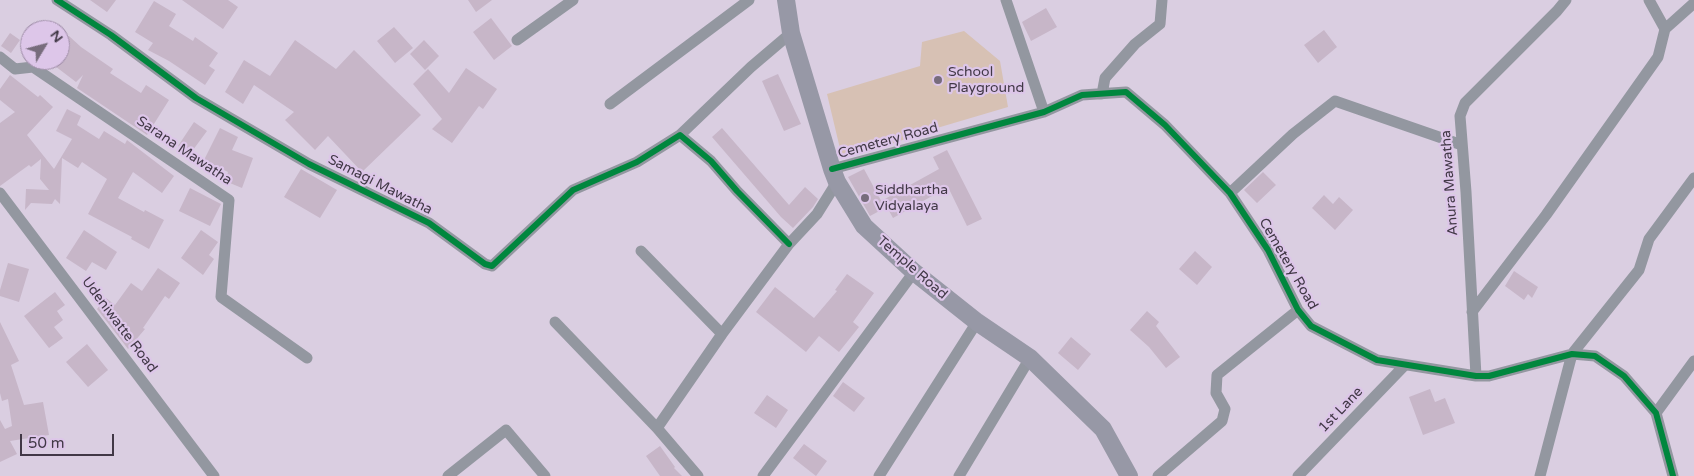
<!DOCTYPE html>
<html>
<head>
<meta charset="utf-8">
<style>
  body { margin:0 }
  #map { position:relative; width:1694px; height:476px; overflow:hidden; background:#dacee1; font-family:"Varela Round",sans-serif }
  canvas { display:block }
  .north { position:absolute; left:20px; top:20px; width:50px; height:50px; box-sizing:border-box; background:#ddc6e9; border:1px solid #9f8da8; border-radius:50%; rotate:53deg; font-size:14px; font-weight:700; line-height:20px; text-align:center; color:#413846 }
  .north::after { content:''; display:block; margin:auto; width:18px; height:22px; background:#776c7c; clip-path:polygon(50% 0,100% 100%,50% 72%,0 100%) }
  .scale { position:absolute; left:20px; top:434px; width:94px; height:22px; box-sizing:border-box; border:2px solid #413846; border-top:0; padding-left:6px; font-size:15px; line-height:18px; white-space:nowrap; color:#413846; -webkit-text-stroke:4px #ddc6e9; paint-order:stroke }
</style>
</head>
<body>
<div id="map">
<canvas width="1694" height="476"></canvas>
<div class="north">N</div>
<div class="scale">50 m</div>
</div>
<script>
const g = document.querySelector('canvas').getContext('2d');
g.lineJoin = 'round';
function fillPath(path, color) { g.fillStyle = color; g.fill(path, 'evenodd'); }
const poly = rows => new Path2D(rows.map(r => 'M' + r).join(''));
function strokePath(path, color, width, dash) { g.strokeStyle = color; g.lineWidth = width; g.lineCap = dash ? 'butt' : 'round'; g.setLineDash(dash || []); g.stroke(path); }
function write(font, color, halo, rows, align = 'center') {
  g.font = font + ' "Varela Round",sans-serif'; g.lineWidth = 4.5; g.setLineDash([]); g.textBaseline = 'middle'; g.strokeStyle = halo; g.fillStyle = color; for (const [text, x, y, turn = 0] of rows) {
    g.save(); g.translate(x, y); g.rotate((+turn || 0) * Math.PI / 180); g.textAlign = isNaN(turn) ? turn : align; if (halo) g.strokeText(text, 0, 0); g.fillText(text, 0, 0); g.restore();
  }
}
fillPath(poly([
  [964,31,1000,61,1008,107,937,128,871,151,842,157,827,94,920,66,922,42]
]), '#d7c1b4');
fillPath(poly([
  [90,0,116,0,107,12],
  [182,0,228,0,238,7,223,29],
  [468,0,492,0,476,12],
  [154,1,176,14,169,26,193,41,195,37,218,53,209,66,215,70,205,85,169,61,148,50,153,43,135,32],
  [1046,8,1057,27,1031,41,1022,22],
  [491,18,512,46,494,60,473,32],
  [394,27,413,48,395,63,377,41],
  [1324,30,1337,47,1318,63,1304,45],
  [10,33,20,40,11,53,1,46],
  [69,36,81,47,113,69,110,73,141,93,146,85,169,100,147,135,77,88,83,75,76,82,47,60,60,60,60,48],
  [295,40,336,69,354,50,421,115,362,172,328,136,315,150,285,120,294,112,254,85,243,104,225,92,244,60,270,76],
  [424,40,439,56,425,70,410,54],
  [466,68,497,89,483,109,479,106,452,143,432,129,442,119,413,84,428,69,449,93],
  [778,74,801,124,784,131,762,81],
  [10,75,38,97,40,95,53,107,27,135,54,169,72,139,56,131,67,109,81,116,77,125,99,139,104,131,125,144,127,140,174,176,162,193,133,172,118,198,144,212,145,210,164,220,149,249,131,239,132,237,88,214,107,179,82,162,78,168,62,158,60,204,55,199,52,204,31,203,25,210,26,189,49,190,40,179,41,159,31,167,29,165,0,186,0,123,15,112,0,100,0,89],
  [194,122,207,131,190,154,178,146],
  [220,128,238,137,232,150,253,158,242,188,225,181,228,172,204,160],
  [722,128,789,205,805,187,818,199,813,207,793,228,781,217,712,137],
  [947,150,982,219,967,226,948,187,893,218,883,200,939,169,933,157],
  [301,169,337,190,320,218,284,197],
  [864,169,885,208,870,216,848,177],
  [1263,172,1276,185,1257,203,1244,190],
  [190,188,221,204,210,226,179,211],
  [1324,195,1333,204,1339,197,1353,210,1335,230,1312,208],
  [84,230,117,252,106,270,92,262,86,271,66,258],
  [201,230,218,242,209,255,214,259,203,275,181,258],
  [1195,251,1212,267,1197,285,1179,269],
  [8,263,29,269,19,302,0,296,0,290],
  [158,268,180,283,169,299,165,296,143,328,145,329,128,349,97,309,106,298,115,305,131,283,142,291],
  [1514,271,1538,287,1532,298,1528,294,1524,300,1505,286],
  [847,274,874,293,853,322,859,327,839,352,819,336,806,352,756,312,775,287,814,318,837,291,835,290],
  [55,292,65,305,57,311,63,320,54,327,63,338,49,348,24,316],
  [1147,311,1159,322,1156,326,1180,357,1166,368,1149,347,1130,330],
  [0,322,19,361,11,365,24,405,43,402,49,435,10,441,17,454,0,462,0,420,5,429,12,426,8,399,2,401,0,393],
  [1071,337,1091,354,1078,370,1058,353],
  [87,344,108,370,88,387,66,362],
  [843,382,865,398,854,412,833,396],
  [1430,389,1435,402,1445,398,1455,423,1423,435,1409,397],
  [767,395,788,410,776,428,754,413],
  [804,444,827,461,816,476,793,458],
  [660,446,675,467,674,468,682,476,660,476,646,456]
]), '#c7b6c8');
strokePath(poly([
  [57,0,111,35,196,98,309,164,429,223,485,264,492,266,573,190,637,162,680,135,711,161,737,191,789,244],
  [1006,0,1044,112],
  [1649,0,1665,29],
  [517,40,573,0],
  [0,57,15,69,33,67,229,200,221,297,307,358],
  [1102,94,1105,78,1135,44,1160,24,1162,0],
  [610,104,749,0],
  [680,135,751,67,791,33],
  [832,169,1044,112,1082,95,1126,92,1165,125,1230,193,1268,250,1298,310,1311,326,1377,360,1476,376,1489,376,1572,354,1595,356,1624,376,1656,413,1673,476],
  [0,193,214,476],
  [1230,193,1293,134,1335,101,1462,145],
  [641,251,722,334],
  [1472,312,1546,215,1658,57,1665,29,1694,3],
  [555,322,657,428,698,476],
  [1476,376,1466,192,1460,116,1465,103,1557,11,1566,0],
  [1656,413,1694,361],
  [657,428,722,334,789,244,817,214,837,182],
  [448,476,506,430,545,476],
  [763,476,914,272],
  [879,476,977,322],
  [959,476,1030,358],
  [1158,476,1222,421,1225,409,1216,393,1217,375,1298,310],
  [1298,476,1405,365],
  [1540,476,1572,354,1639,270,1649,239,1694,178]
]), '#9397a0', 11);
strokePath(poly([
  [786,0,791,33,832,169,837,182,864,226,914,272,977,322,1030,358,1103,429,1129,476]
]), '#9798a6', 18);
strokePath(poly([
  [57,0,111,35,196,98,309,164,429,223,485,264,492,266,573,190,637,162,680,135,711,161,737,191,789,244],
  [832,169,1044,112,1082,95,1126,92,1165,125,1230,193,1268,250,1298,310,1311,326,1377,360,1476,376,1489,376,1572,354,1595,356,1624,376,1656,413,1673,476]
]), '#00873e', 6);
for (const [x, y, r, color] of [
  [938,80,5,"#776c7c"],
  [865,198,5,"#776c7c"]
]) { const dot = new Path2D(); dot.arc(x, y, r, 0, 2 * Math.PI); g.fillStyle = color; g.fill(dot); strokePath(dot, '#ddc6e9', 2); }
write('14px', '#413846', '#ddc6e9', [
  ["School",948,72],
  ["Playground",948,88],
  ["Siddhartha",875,190],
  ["Vidyalaya",875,206]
], 'left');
write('14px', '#413846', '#ddc6e9', [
  ["Cemetery Road",888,141,-15],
  ["Sarana Mawatha",184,151,34],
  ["Anura Mawatha",1450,183,-94],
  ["Samagi Mawatha",380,185,27],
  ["Cemetery Road",1288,264,60],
  ["Temple Road",912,268,41],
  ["Udeniwatte Road",119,325,53],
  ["1st Lane",1341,410,-46]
]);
</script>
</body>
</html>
